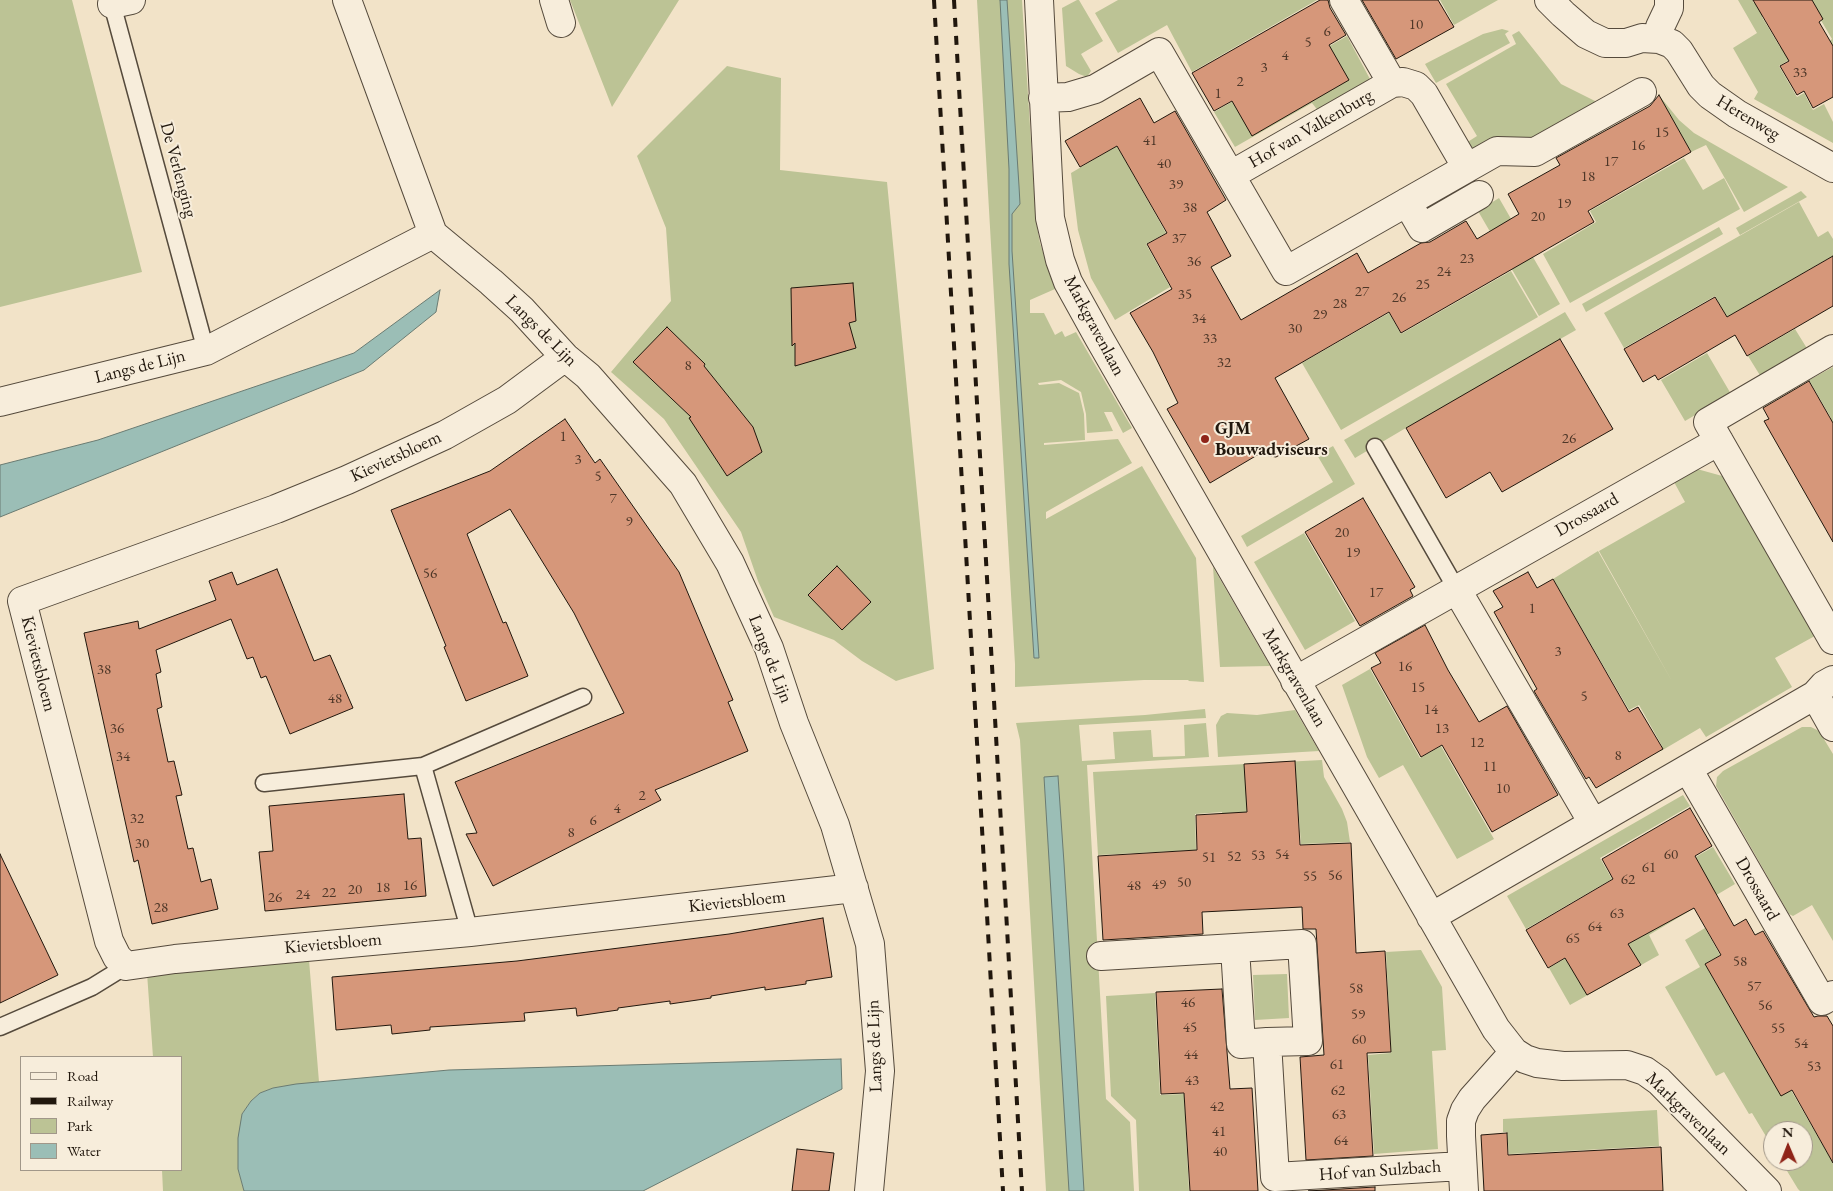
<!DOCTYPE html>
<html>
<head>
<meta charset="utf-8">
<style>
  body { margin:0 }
  #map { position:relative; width:1833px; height:1191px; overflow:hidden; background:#f2e3c8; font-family:"EB Garamond",serif }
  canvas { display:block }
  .legend { position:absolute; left:20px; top:1056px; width:162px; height:115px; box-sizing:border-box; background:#f7eddb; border:1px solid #a19789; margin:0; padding:6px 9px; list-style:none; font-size:15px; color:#21170d }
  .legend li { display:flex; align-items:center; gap:10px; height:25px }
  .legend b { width:25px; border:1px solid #a19789 }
  .north { position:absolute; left:1763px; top:1121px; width:50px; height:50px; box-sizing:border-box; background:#f7eddb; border:1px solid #a19789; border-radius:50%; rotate:359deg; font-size:14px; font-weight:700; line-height:20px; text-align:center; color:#21170d }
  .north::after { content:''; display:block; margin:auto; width:18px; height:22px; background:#8f2418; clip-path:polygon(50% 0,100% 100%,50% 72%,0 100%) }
</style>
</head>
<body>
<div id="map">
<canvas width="1833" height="1191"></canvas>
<ul class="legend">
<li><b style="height:6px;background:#f7eddb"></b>Road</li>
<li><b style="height:6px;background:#21170d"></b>Railway</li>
<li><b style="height:14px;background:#bcc395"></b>Park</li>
<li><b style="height:14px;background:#9bbeb6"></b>Water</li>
</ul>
<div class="north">N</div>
</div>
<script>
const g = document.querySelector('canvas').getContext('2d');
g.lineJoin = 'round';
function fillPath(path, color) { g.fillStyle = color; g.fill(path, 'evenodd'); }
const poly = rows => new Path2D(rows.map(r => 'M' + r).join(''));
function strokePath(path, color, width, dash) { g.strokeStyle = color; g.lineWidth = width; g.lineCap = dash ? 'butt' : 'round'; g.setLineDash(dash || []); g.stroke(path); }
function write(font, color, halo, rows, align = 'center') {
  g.font = font + ' "EB Garamond",serif'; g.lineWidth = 4; g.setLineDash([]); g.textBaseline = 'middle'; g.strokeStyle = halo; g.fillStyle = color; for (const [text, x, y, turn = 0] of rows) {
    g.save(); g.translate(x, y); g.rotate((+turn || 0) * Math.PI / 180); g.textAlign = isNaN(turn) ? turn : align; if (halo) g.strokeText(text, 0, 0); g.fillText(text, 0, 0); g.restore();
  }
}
fillPath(poly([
  [0,0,72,0,142,272,0,307],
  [570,0,679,0,612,107],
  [977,0,1022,0,1036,221,1040,243,1055,289,1030,300,1030,313,1044,313,1055,335,1062,331,1065,337,1076,332,1132,428,1123,433,1112,412,1104,412,1113,431,1087,433,1086,414,1081,392,1061,380,1038,383,1039,385,1059,383,1079,393,1084,414,1085,440,1044,443,1044,445,1118,439,1132,463,1046,512,1046,519,1142,466,1196,558,1204,682,1189,681,1188,680,1144,680,1015,687,1015,664],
  [1077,0,1079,0,1103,41,1081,54,1091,71,1087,77,1079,74,1066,66,1062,8],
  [1118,0,1317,0,1192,72,1167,25,1118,53,1095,13],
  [1440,0,1498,0,1454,25],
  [1738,0,1752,0,1754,3,1758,0,1768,12,1762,17,1780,47,1786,44,1794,57,1779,66,1797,97,1804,93,1813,110,1824,104,1833,122,1833,143,1754,99,1758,92,1733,48,1757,33],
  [1809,0,1833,0,1833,52,1827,43,1832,39],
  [1502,29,1509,31,1505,34,1510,43,1436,83,1425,64,1483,34],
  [1519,31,1561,84,1603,105,1532,146,1471,158,1463,145,1477,136,1446,84,1516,44,1512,35],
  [1347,36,1371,81,1319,112,1312,103,1235,147,1214,112],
  [727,66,781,78,780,170,887,182,934,669,896,681,862,661,834,640,774,617,758,581,741,532,664,419,611,372,671,301,666,228,637,156],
  [1658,94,1679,120,1694,133,1788,187,1744,212,1706,145,1691,152],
  [1117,146,1166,233,1146,244,1170,287,1115,320,1091,278,1078,230,1071,173],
  [1684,158,1703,190,1724,178,1740,209,1570,303,1543,254,1596,222,1590,211],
  [1801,191,1807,197,1740,235,1736,228],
  [1499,198,1560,304,1539,316,1478,211],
  [1799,202,1818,237,1828,231,1833,239,1833,264,1829,258,1727,317,1715,296,1624,348,1604,313],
  [1719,227,1723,234,1586,312,1582,304],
  [1511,271,1538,317,1341,430,1302,363,1389,313,1401,334],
  [1565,312,1576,330,1527,358,1469,433,1424,459,1414,443,1424,437,1416,422,1355,458,1344,440],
  [1795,329,1808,350,1761,377,1748,356],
  [1707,353,1731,394,1685,421,1661,380],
  [1833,367,1833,452,1818,426,1831,418,1809,380],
  [1333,446,1355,484,1247,547,1241,536,1333,482,1317,455],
  [1697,469,1733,479,1822,632,1775,658,1792,687,1706,737,1700,728,1661,751,1662,746,1639,705,1629,710,1553,579,1598,551,1673,683,1599,551,1685,502,1674,482],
  [1304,533,1355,621,1305,650,1254,562],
  [1213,567,1270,666,1220,667],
  [1370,669,1420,758,1441,746,1494,839,1457,859,1403,765,1379,778,1367,757,1342,685],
  [1205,709,1206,718,1079,725,1082,761,1115,759,1113,732,1151,730,1153,757,1185,756,1184,725,1206,723,1209,757,1087,765,1106,1099,1130,1122,1134,1191,1046,1191,1020,740,1016,723,1145,715],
  [1295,710,1319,751,1218,757,1216,725,1221,716,1227,713,1257,715],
  [1802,727,1811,727,1819,731,1833,754,1833,941,1812,905,1793,916,1789,914,1716,786,1717,777,1723,771],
  [1322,760,1324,777,1342,809,1347,822,1350,842,1301,844,1298,805,1271,807,1270,810,1246,811,1247,823,1223,824,1222,812,1195,814,1196,850,1098,855,1093,772],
  [1683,795,1690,806,1600,858,1612,879,1526,929,1507,896],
  [1713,847,1735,884,1649,935,1659,955,1570,1005,1549,968,1637,917,1626,897],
  [1705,928,1720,955,1705,964,1756,1053,1766,1047,1833,1163,1833,1191,1800,1191,1798,1189,1781,1161,1803,1161,1803,1131,1773,1131,1773,1148,1752,1113,1749,1114,1724,1072,1716,1076,1665,987,1700,967,1685,940],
  [1421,950,1442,987,1446,1050,1432,1051,1438,1149,1374,1154,1368,1055,1391,1053,1386,952],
  [309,960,319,1082,273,1088,260,1093,251,1101,242,1114,238,1169,244,1191,163,1191,162,1170,181,1170,181,1057,153,1057,147,973],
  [1287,974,1289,1018,1255,1020,1253,975],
  [1155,993,1160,1095,1184,1094,1189,1191,1139,1191,1136,1120,1111,1096,1106,996],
  [1657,1110,1659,1146,1509,1154,1507,1132,1503,1132,1503,1119]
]), '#bcc395');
const water = poly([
  [1000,0,1007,0,1019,186,1020,204,1012,214,1012,251,1039,658,1034,658,1009,264,1009,169,1000,0],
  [440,290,436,312,364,370,0,517,0,465,98,440,354,353,440,290],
  [1058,776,1064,863,1084,1191,1069,1191,1044,777,1058,776],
  [841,1059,842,1089,643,1191,244,1191,238,1169,238,1138,242,1114,251,1101,260,1093,273,1088,296,1084,449,1070,841,1059]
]);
fillPath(water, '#9bbeb6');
strokePath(water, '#6a7b72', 1);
const building = poly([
  [1320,0,1328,0,1330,8,1346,35,1329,45,1349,80,1252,136,1232,101,1214,111,1192,73,1320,0],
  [1362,0,1438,0,1454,27,1396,59,1362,0],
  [1753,0,1812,0,1823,19,1819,22,1833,46,1833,97,1813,108,1804,91,1797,95,1780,66,1789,61,1753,0],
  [1659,95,1691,152,1588,211,1594,222,1401,333,1389,312,1275,378,1309,439,1276,457,1259,454,1210,483,1167,409,1178,403,1153,352,1130,313,1172,289,1147,244,1167,233,1117,146,1080,167,1065,141,1140,98,1154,123,1175,111,1226,200,1207,212,1231,256,1211,267,1241,320,1357,253,1368,273,1421,243,1430,242,1466,221,1477,239,1519,214,1508,194,1560,165,1556,158,1650,106,1659,95],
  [1833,256,1833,306,1747,356,1735,335,1658,380,1655,375,1643,382,1624,349,1715,297,1727,317,1833,256],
  [853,283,856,321,849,323,856,348,795,366,795,343,792,346,791,288,853,283],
  [667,327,705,364,704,366,753,427,762,452,727,476,689,418,691,417,633,362,667,327],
  [1560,339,1613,429,1502,492,1490,472,1446,498,1406,428,1560,339],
  [1809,381,1833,423,1833,542,1764,421,1769,419,1763,408,1809,381],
  [565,419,595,463,600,459,679,572,733,700,728,702,748,751,655,790,661,800,493,886,466,834,477,833,455,782,624,713,574,613,510,509,467,534,503,623,506,622,528,676,466,701,444,647,446,646,391,510,490,471,565,419],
  [1363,498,1415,587,1410,590,1413,596,1360,626,1305,532,1363,498],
  [837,566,871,602,842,630,808,595,837,566],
  [277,569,314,661,330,655,353,708,290,734,266,676,261,678,253,657,247,659,231,619,156,650,161,672,156,674,162,707,157,709,168,762,174,761,177,774,182,795,176,796,188,849,193,848,201,882,211,879,218,909,152,924,138,860,134,862,84,633,138,621,139,629,216,600,209,581,232,572,237,585,277,569],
  [1528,572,1537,588,1553,579,1629,712,1638,707,1663,749,1596,788,1589,777,1586,779,1534,691,1537,689,1494,612,1503,607,1493,591,1528,572],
  [1425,625,1448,670,1479,722,1507,706,1558,795,1492,832,1442,745,1421,757,1371,668,1381,663,1375,653,1425,625],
  [1295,761,1300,845,1351,843,1356,953,1385,951,1391,1052,1367,1053,1373,1156,1306,1160,1300,1057,1324,1055,1316,929,1303,929,1302,907,1202,912,1203,934,1103,940,1098,856,1197,850,1196,815,1247,812,1244,764,1295,761],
  [404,794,408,839,421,838,426,896,265,911,259,852,273,851,269,806,404,794],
  [1690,808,1712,846,1695,856,1734,926,1746,919,1755,935,1763,931,1814,1017,1818,1016,1827,1016,1833,1026,1833,1163,1792,1090,1781,1096,1705,964,1721,955,1694,908,1628,944,1641,965,1587,995,1565,958,1548,968,1526,930,1613,879,1602,859,1690,808],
  [0,854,58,975,0,1003,0,854],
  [823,918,832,977,806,981,806,984,765,990,765,987,711,996,711,998,670,1004,670,1001,618,1008,618,1010,577,1016,576,1008,524,1013,525,1021,430,1027,430,1030,392,1034,391,1025,336,1030,332,977,517,961,729,934,823,918],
  [1222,989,1230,1089,1252,1088,1258,1191,1190,1191,1184,1093,1161,1094,1156,992,1222,989],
  [1507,1133,1508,1155,1661,1147,1663,1191,1484,1191,1481,1135,1507,1133],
  [797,1149,834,1153,829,1191,792,1191,797,1149],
  [1375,1187,1375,1191,1308,1191,1375,1187]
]);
fillPath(building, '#d6977a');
strokePath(building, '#21170d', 1);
const lane = poly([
  [111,0,206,351],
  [1375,447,1457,590],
  [423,766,470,932],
  [264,783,423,766,583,697],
  [0,1027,92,987,126,966]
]);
const street = poly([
  [347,0,433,234],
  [554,0,561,23],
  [1039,0,1050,218,1060,260,1068,282,1099,338,1496,1029,1514,1052,1525,1059,1537,1063,1563,1066,1627,1065,1645,1071,1659,1081,1767,1191],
  [1549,0,1563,14,1586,34,1605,43,1626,43,1642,38,1659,39,1672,44,1679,51,1701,86,1710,95,1737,114,1833,168],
  [112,4,131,0],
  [1659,39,1660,27,1669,8,1669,0],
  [1043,98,1068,97,1095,89,1159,52,1286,271,1467,168,1424,94,1416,86,1403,82,1392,83,1344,0],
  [1467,168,1497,151,1535,152,1642,92],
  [1231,175,1392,83],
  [1407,202,1422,228,1479,195],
  [1833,349,1708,422,1833,640],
  [565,357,507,400,445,435,347,480,276,509,22,601,109,941,117,957,126,966,175,959,470,932,854,888],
  [0,402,206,351,433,234,491,282,522,310,565,357,588,376,683,484,730,563,769,648,794,723,835,825,870,944,880,1071,869,1191],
  [1457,590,1593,823],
  [1295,681,1719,441],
  [1815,695,1833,727],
  [1688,769,1822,1001,1833,995],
  [1431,917,1815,695,1824,685,1833,680],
  [1235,948,1302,944,1308,1041,1267,1042],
  [1101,956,1235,948,1241,1044,1267,1042,1275,1177,1462,1166],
  [1464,1191,1461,1136,1461,1121,1465,1110,1472,1099,1514,1052]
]);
strokePath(lane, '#554a3c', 19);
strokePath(street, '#554a3c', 30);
strokePath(lane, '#f7eddb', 16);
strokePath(street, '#f7eddb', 28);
strokePath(poly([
  [934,0,1003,1191],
  [954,0,1022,1191]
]), '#21170d', 4, [9, 9]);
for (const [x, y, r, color] of [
  [1205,439,5,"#8f2418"]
]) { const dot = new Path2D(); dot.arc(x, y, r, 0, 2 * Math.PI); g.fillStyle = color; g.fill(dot); strokePath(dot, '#f7eddb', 2); }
write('15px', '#4e3728', null, [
  ["10",1416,25],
  ["6",1327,32],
  ["5",1308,43],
  ["4",1285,56],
  ["3",1264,68],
  ["33",1800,73],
  ["2",1240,82],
  ["1",1218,94],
  ["15",1662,133],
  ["41",1150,141],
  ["16",1638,146],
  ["17",1611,162],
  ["40",1164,164],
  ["18",1588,177],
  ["39",1176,185],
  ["19",1564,204],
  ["38",1190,208],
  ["20",1538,217],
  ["37",1179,239],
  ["23",1467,259],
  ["36",1194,262],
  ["24",1444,272],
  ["25",1423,285],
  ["27",1362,292],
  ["35",1185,295],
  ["26",1399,298],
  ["28",1340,304],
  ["29",1320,315],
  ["34",1199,319],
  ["30",1295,329],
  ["33",1210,339],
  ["32",1224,363],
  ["8",688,366],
  ["1",563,437],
  ["26",1569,439],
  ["3",578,460],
  ["5",598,477],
  ["7",613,499],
  ["9",629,522],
  ["20",1342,533],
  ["19",1353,553],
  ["56",430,574],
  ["17",1376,593],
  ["1",1532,609],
  ["3",1558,652],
  ["16",1405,667],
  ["38",104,670],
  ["15",1418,688],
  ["5",1584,697],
  ["48",335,699],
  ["14",1431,710],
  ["36",117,729],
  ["13",1442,729],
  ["12",1477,743],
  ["8",1618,756],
  ["34",123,757],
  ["11",1490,767],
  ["10",1503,789],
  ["2",642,796],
  ["4",617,809],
  ["32",137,819],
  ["6",593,821],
  ["8",571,833],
  ["30",142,844],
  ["54",1282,855],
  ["60",1671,855],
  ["53",1258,856],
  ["52",1234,857],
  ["51",1209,858],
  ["61",1649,868],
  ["56",1335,876],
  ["55",1310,877],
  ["62",1628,880],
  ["50",1184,883],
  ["49",1159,885],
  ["16",410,886],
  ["48",1134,886],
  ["18",383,888],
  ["20",355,890],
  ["22",329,893],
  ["24",303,895],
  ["26",275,898],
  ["28",161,908],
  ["63",1617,914],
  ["64",1595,927],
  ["65",1573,939],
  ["58",1740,962],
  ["57",1754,987],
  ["58",1356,989],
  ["46",1188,1003],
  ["56",1765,1006],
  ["59",1358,1015],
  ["45",1190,1028],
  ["55",1778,1029],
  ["60",1359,1040],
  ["54",1801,1044],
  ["44",1191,1055],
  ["61",1337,1065],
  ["53",1814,1067],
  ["43",1192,1081],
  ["62",1338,1091],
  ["42",1217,1107],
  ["63",1339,1115],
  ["41",1219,1132],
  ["64",1341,1141],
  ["40",1220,1152]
]);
write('18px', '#21170d', '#f7eddb', [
  ["Herenweg",1748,118,31],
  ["Hof van Valkenburg",1311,129,-30],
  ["De Verlenging",178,170,75],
  ["Markgravenlaan",1094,326,62],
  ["Langs de Lijn",541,331,45],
  ["Langs de Lijn",140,367,-14],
  ["Kievietsbloem",396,457,-25],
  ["Drossaard",1587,515,-30],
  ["Langs de Lijn",770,659,69],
  ["Kievietsbloem",38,664,76],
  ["Markgravenlaan",1294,678,60],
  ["Drossaard",1757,889,60],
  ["Kievietsbloem",737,902,-6],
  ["Kievietsbloem",333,944,-5],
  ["Langs de Lijn",875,1046,-92],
  ["Markgravenlaan",1688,1114,44],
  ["Hof van Sulzbach",1380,1171,-4]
]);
write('bold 18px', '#21170d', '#f7eddb', [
  ["GJM",1215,429],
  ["Bouwadviseurs",1215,450]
], 'left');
</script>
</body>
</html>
